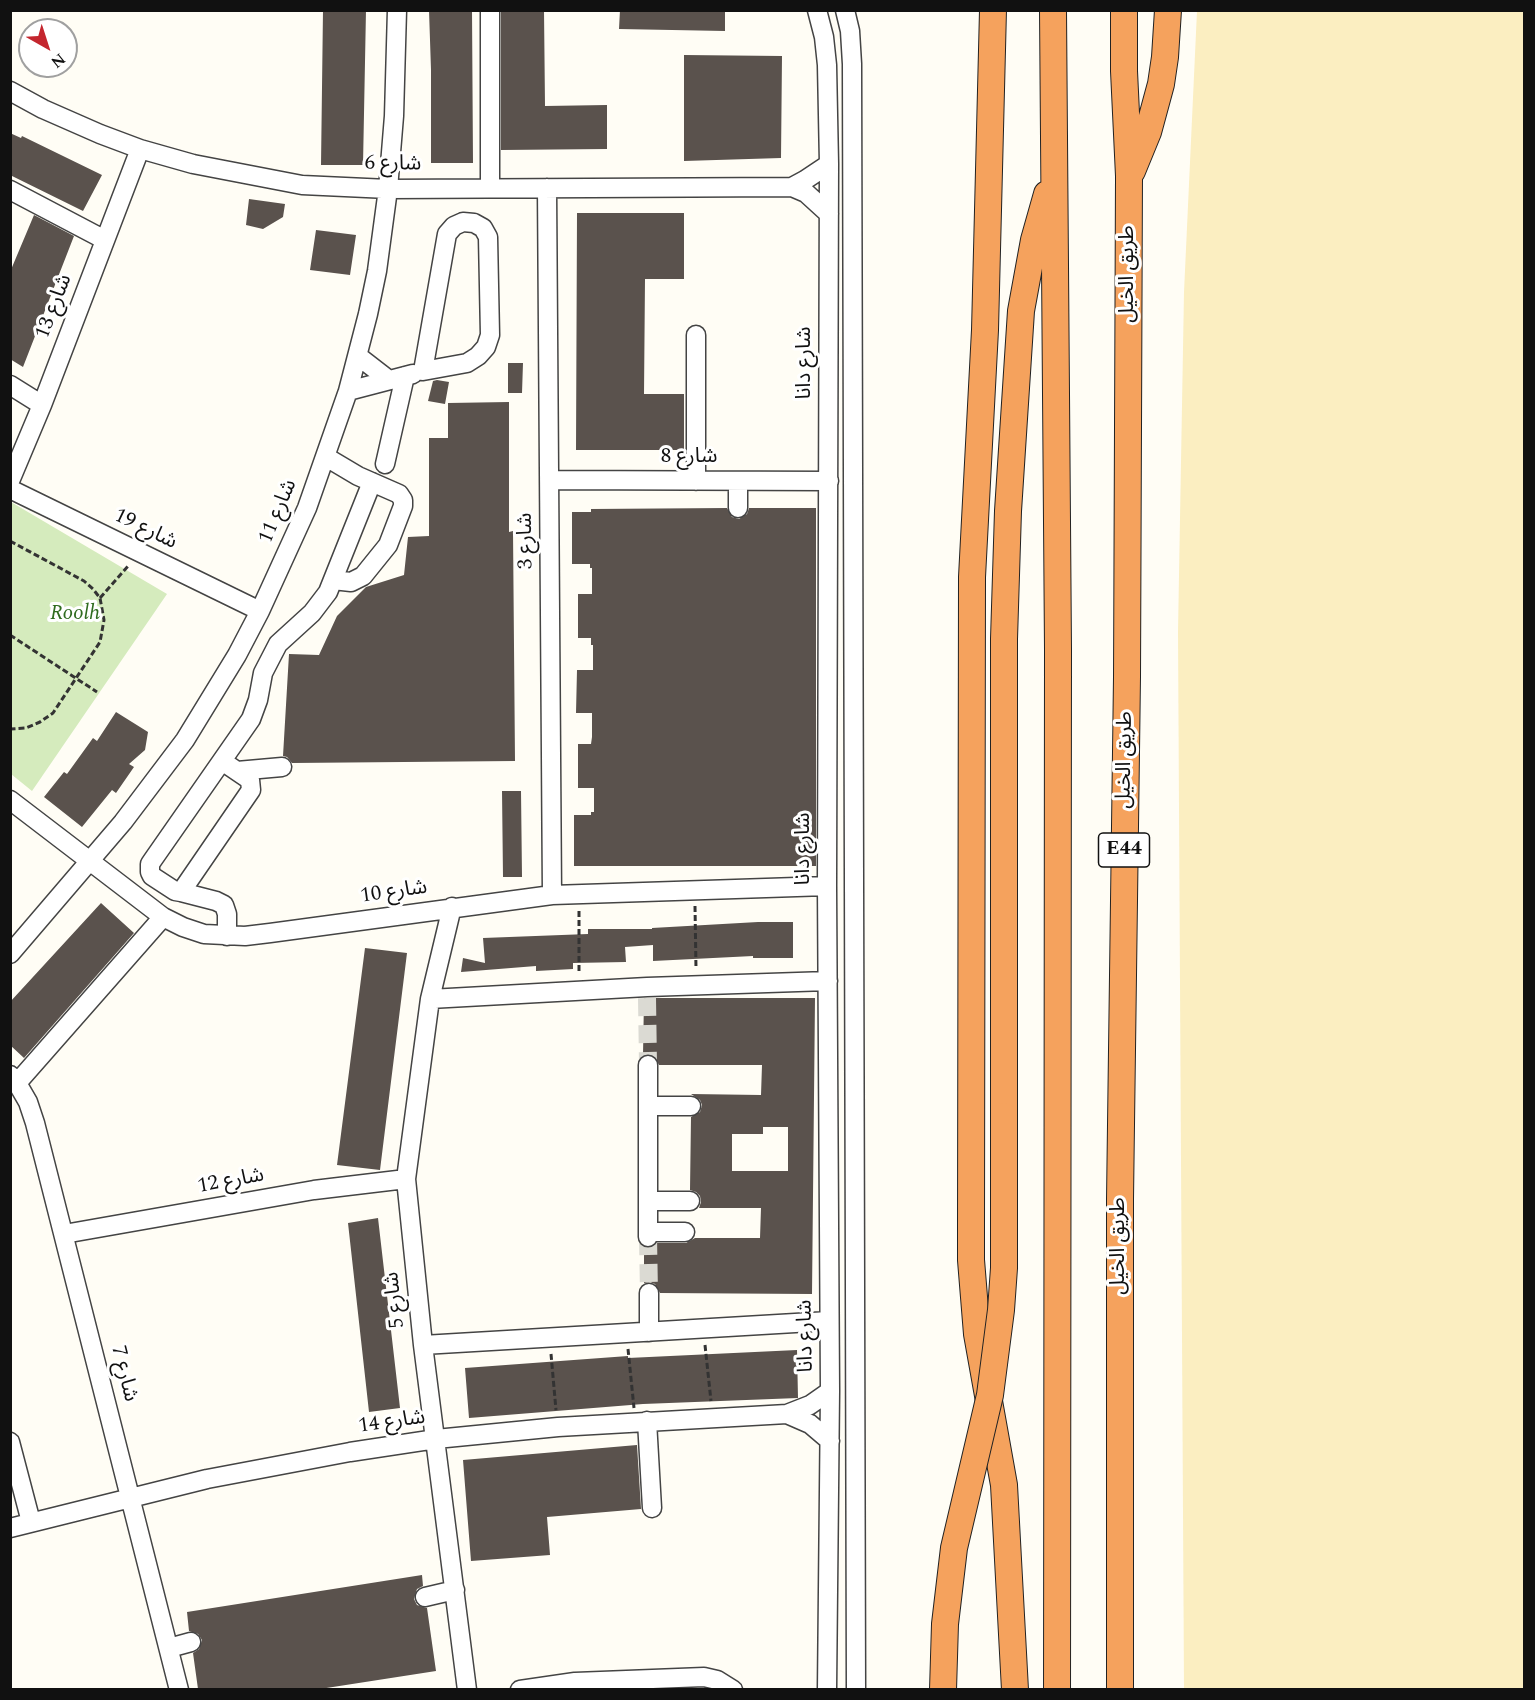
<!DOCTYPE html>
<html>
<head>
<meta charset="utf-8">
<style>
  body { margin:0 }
  #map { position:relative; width:1535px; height:1700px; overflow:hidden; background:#fffdf5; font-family:Spectral,serif }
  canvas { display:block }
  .frame { position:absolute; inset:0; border:12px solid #111; pointer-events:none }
  .north { position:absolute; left:18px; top:18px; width:60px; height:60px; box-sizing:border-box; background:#fff; border:2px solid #a0a0a0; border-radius:50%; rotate:141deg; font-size:16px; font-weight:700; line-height:24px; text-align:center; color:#111 }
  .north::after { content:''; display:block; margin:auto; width:21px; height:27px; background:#c4262e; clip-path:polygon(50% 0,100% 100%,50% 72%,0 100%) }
</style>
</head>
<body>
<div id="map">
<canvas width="1535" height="1700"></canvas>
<div class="frame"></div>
<div class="north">N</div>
</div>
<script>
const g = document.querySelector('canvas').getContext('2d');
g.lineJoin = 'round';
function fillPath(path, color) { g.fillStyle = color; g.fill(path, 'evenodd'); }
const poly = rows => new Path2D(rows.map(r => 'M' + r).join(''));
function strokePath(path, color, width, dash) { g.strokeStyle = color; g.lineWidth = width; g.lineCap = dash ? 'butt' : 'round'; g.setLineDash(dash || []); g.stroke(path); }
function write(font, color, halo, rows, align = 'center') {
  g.font = font + ' Spectral,"Noto Sans Arabic",serif'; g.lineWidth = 6; g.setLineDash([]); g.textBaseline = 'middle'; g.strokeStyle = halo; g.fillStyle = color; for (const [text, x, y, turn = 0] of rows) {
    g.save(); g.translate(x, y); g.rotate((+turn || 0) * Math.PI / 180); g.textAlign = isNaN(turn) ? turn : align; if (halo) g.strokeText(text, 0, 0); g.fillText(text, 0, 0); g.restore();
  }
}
fillPath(poly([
  [11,502,167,594,32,791,11,774]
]), '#d5ebbd');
fillPath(poly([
  [1197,11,1524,11,1524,1689,1184,1689,1178,632,1184,292]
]), '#fbeec1');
fillPath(poly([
  [323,10,366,10,363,165,321,165],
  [429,10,472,10,473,163,431,163,431,70],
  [501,10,544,10,545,106,607,105,607,149,501,150],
  [620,10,725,10,725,31,619,29],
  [684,55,782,56,781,158,684,161],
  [10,133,21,138,22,136,102,175,83,211,10,175],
  [249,199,285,204,283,217,263,229,246,225],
  [577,213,684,213,684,279,645,279,644,394,684,394,684,450,576,450],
  [34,215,74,236,23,367,10,359,10,272],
  [316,230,356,235,350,275,310,270],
  [508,363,523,363,522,393,508,393],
  [437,380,449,382,445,404,428,401,433,381],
  [509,402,509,532,513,531,515,761,292,763,287,757,283,756,289,654,319,655,337,616,366,587,404,575,408,537,429,536,429,438,448,438,448,403],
  [727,508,732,517,739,519,747,514,749,508,816,508,816,866,574,866,574,815,591,815,591,812,594,812,594,788,578,788,578,744,591,744,592,737,592,713,576,713,577,670,593,670,593,645,591,645,591,638,578,638,578,594,592,594,592,568,590,568,590,564,572,564,572,512,591,512,591,509],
  [116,712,148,732,145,750,129,764,134,767,116,793,112,790,82,827,44,797,64,772,67,774,93,738,97,741],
  [502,791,521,791,522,877,503,877],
  [101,903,134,933,24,1058,10,1045,10,1002],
  [758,922,793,922,793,958,753,958,753,956,653,961,653,945,625,947,626,962,573,963,573,969,536,971,536,966,461,972,463,958,485,963,483,938,588,934,588,929,652,929,652,928],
  [365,948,407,953,380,1170,337,1165],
  [644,998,815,998,812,1294,660,1293,655,1284,650,1282,644,1283,644,1247,653,1247,657,1243,686,1243,695,1238,760,1238,761,1208,699,1208,701,1202,700,1196,696,1192,690,1190,691,1117,700,1112,702,1105,700,1100,691,1094,761,1095,762,1065,659,1065,654,1056,643,1055],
  [763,1127,788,1127,788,1171,732,1171,732,1134,763,1134],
  [378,1218,400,1408,369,1412,348,1223],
  [797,1350,798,1398,643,1404,469,1418,465,1368,628,1356,628,1358],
  [637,1445,641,1509,547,1517,550,1555,471,1561,463,1460],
  [422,1575,423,1586,417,1589,414,1599,417,1605,427,1608,436,1671,320,1689,198,1689,193,1653,199,1649,202,1640,198,1634,189,1631,187,1612]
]), '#5a524d');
strokePath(poly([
  [647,998,648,1065],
  [648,1237,649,1293]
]), '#dbdad3', 18, [18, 9]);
const minor = poly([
  [817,10,824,37,827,65,829,164,827,886,830,1391,827,1690],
  [845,10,850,31,852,64,856,1690],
  [10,91,43,109,100,134,140,149,193,164,302,185,388,189,792,187,806,193,829,214],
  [792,187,805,180,829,164],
  [490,188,490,10],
  [547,188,552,895],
  [10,190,105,240],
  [463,222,474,223,483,228,488,237,490,335,486,347,478,356,467,363,423,371,447,234,454,226,463,222],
  [696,335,696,481],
  [358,356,389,380],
  [10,385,42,405],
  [348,391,413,374],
  [326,457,358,476,399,494,403,500,403,506,388,545,363,576,351,582,333,580],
  [385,464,405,376],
  [549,480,829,481],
  [10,481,42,405,140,149],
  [738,481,738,508],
  [10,489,260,611],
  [222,761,250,780,251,790,181,892,175,891,152,876,150,872,150,864,152,861,251,719,258,700,263,673,278,644,312,613,328,592,372,482],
  [237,771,282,767],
  [10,800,163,917,183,927,204,934,245,936,270,933,552,895,827,886],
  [181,892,216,901,224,905,227,914,227,936],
  [452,907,430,999,406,1179,423,1345,467,1690],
  [10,954,123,822,185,740,237,655,260,611,307,508,348,391,368,314,377,271,388,189,394,116,397,10],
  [430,999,647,987,828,981],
  [648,1065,648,1237],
  [10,1075,17,1083,28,1102,35,1123,179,1690],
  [17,1083,163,917],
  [648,1106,691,1106],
  [648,1201,690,1201],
  [649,1232,685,1232],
  [64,1234,314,1190,406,1179],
  [649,1293,649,1332],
  [423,1345,829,1321],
  [787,1414,810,1424,830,1441],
  [647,1421,652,1508],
  [10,1442,31,1522],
  [10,1528,207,1479,350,1452,436,1439,558,1427,787,1414,810,1405,830,1391],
  [425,1597,455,1590],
  [169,1648,191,1642],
  [520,1690,575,1682,704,1677,717,1680,733,1690]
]);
const highway = poly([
  [993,10,985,330,972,577,971,1222,971,1260,977,1334,1004,1485,1015,1690],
  [1053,10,1058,649,1057,1690],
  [1132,171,1148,132,1161,84,1165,57,1168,10],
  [1004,1116,1004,639,1008,511,1021,311,1034,240,1047,194],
  [1120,1690,1120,1199,1127,677,1129,176,1124,71,1124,10]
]);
strokePath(minor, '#444', 21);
strokePath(highway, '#222', 28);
strokePath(poly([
  [10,541,84,581,93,589,100,598,104,620,100,642,53,713,40,722,26,728,10,729],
  [100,598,128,566],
  [10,635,97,692],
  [695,906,696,969],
  [579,911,579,973],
  [705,1345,711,1401],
  [628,1349,634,1408],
  [551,1354,556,1410]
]), '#333', 3, [6, 3]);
strokePath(minor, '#fff', 18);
strokePath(highway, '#f5a25d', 26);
const highwayBridge = poly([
  [943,1690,945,1624,954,1548,990,1395,1001,1310,1004,1268,1004,1116]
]);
strokePath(highwayBridge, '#222', 28, []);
strokePath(highwayBridge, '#f5a25d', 26);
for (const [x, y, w] of [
  [1124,850,51]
]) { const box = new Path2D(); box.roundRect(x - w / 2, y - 17, w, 34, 4.5); g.fillStyle = '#fff'; g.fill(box); strokePath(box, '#111', 1.5); }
write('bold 20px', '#111', null, [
  ["E44",1124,850]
]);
write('21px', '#111', '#fff', [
  ["شارع 6",393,165,1],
  ["طريق الخيل",1129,274,-90],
  ["شارع 13",55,307,-69],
  ["شارع دانا",806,363,-90],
  ["شارع 8",689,458],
  ["شارع 11",279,512,-67],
  ["شارع 19",145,530,26],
  ["شارع 3",527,541,-91],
  ["طريق الخيل",1126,760,-89],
  ["شارع دانا",805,849,-90],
  ["شارع 10",394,893,-8],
  ["شارع 12",231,1182,-10],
  ["طريق الخيل",1120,1246,-90],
  ["شارع 5",396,1300,-96],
  ["شارع دانا",807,1336,-91],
  ["شارع 7",123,1374,76],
  ["شارع 14",392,1423,-8]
]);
write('italic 21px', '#2f6b1f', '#fff', [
  ["Roolh",75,615]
]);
</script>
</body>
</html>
